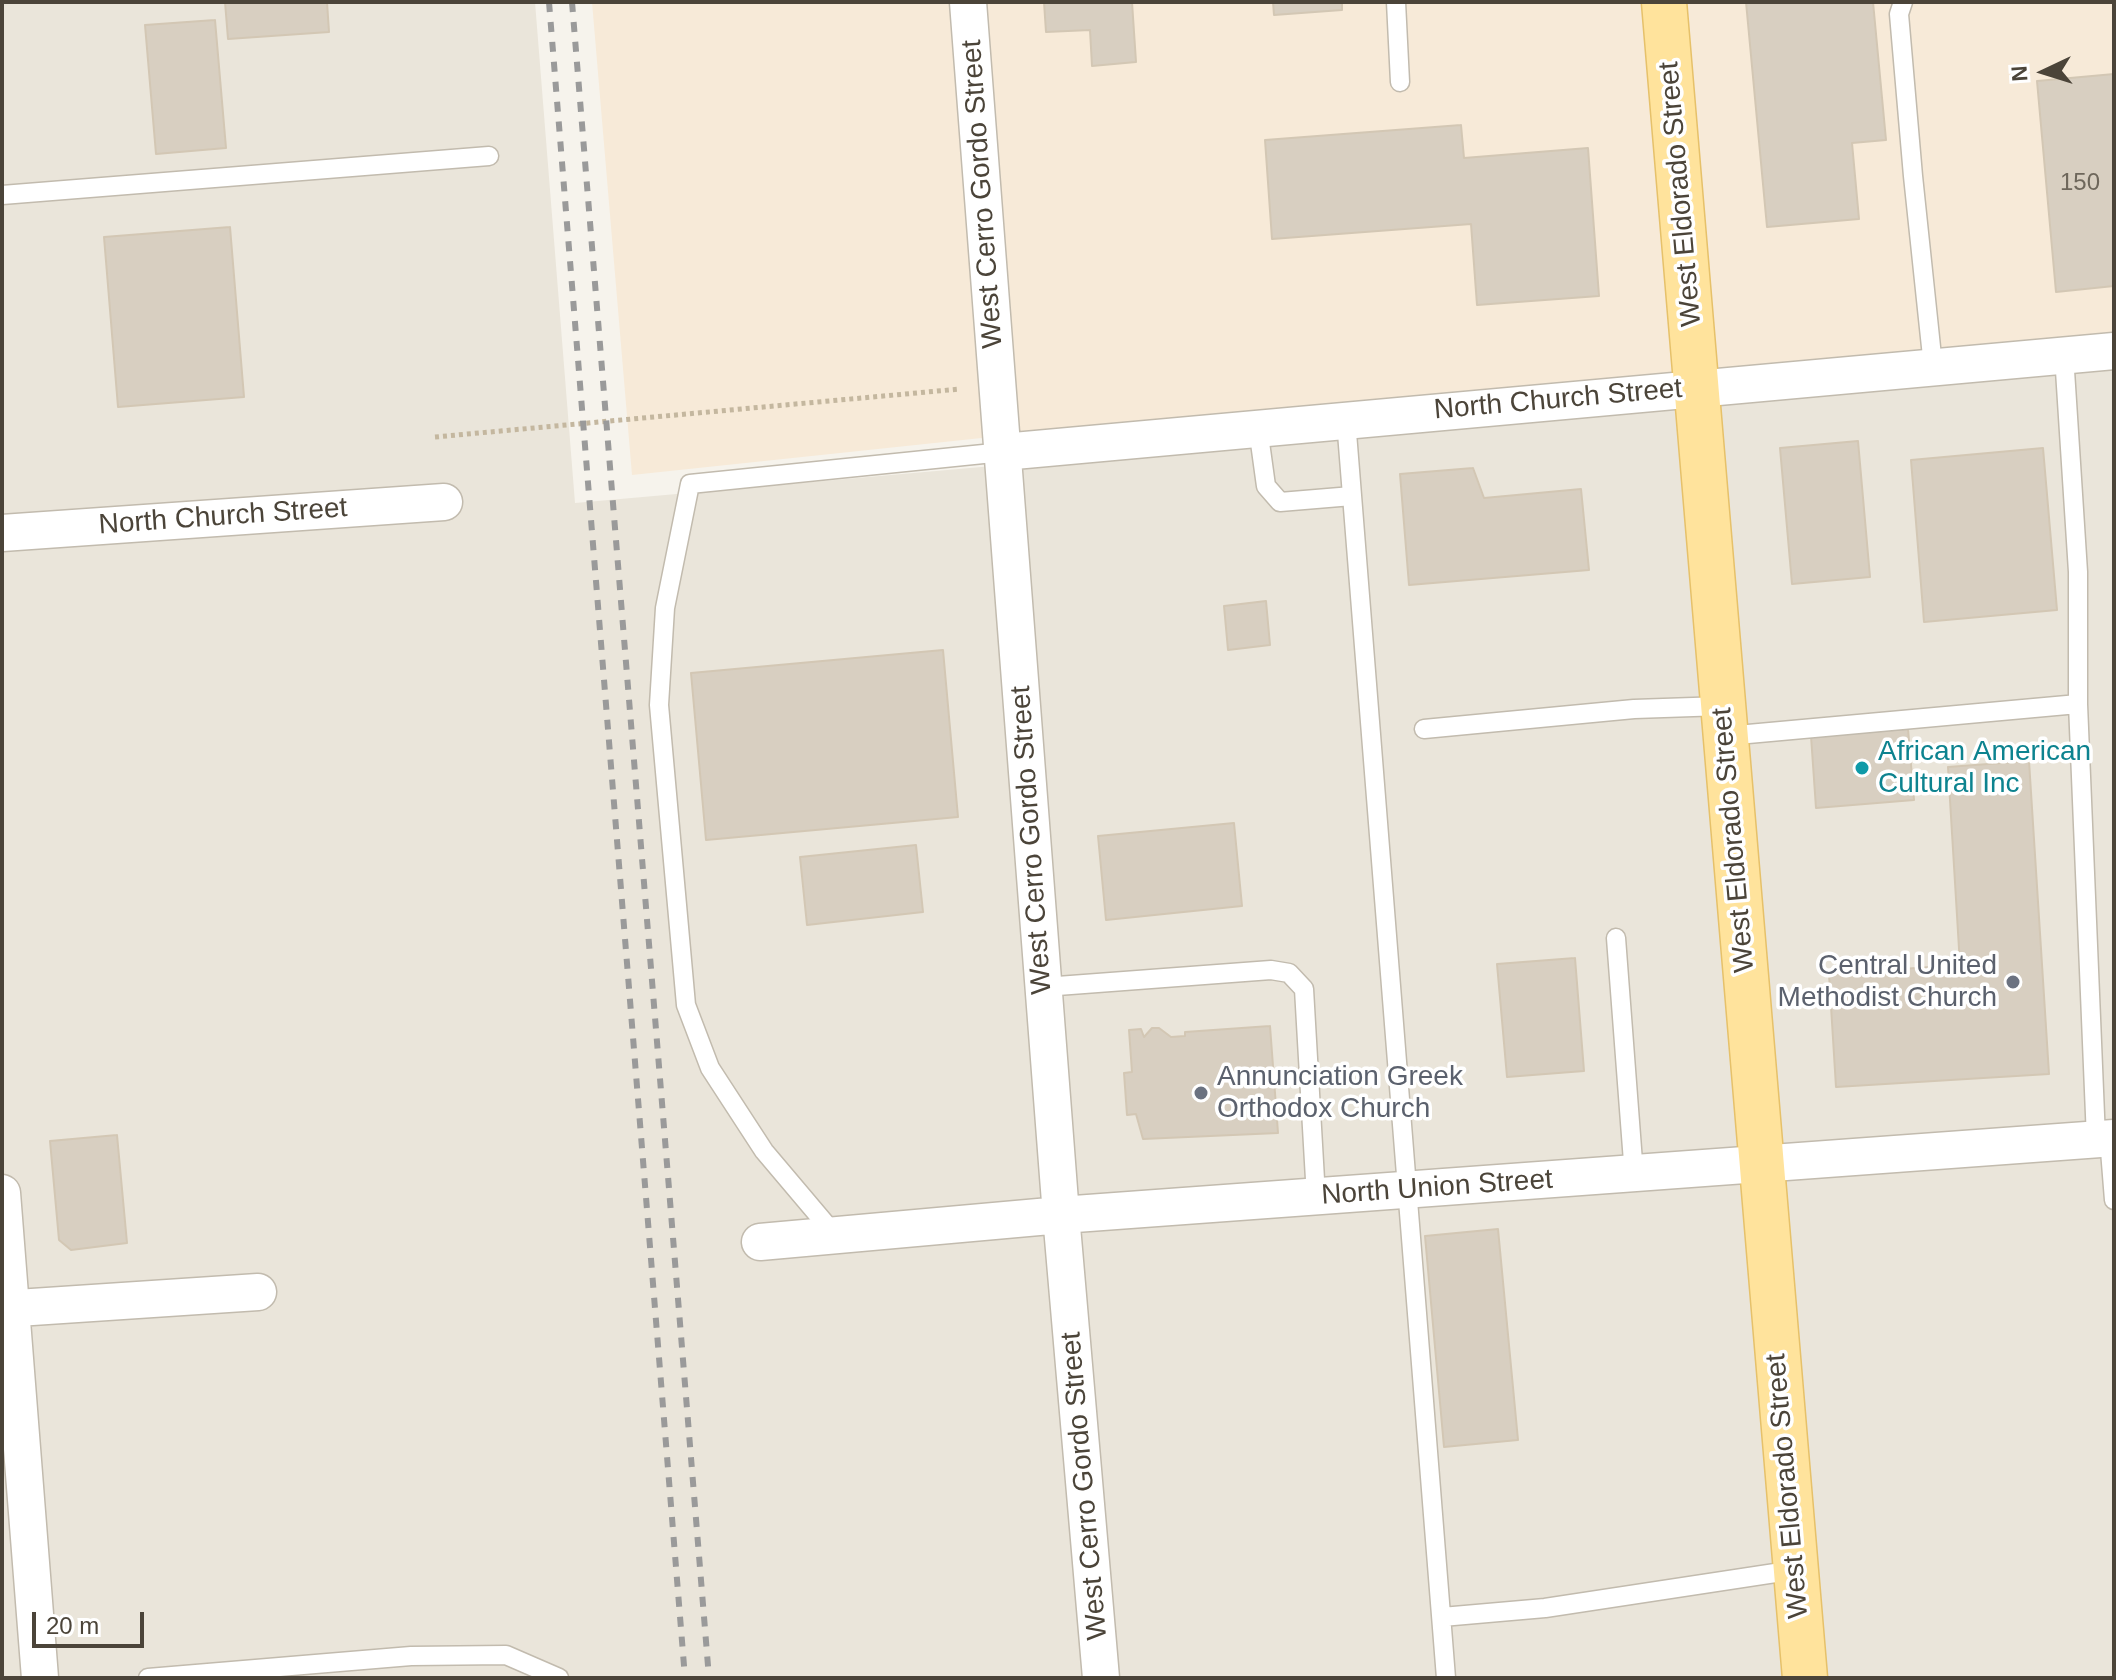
<!DOCTYPE html>
<html>
<head>
<meta charset="utf-8">
<style>
  body { margin:0 }
  #map { position:relative; width:2116px; height:1680px; overflow:hidden; background:#f6f3ec; font-family:Arial,sans-serif }
  canvas { display:block }
  .frame { position:absolute; inset:0; border:4px solid #4b4439; pointer-events:none }
  .north { position:absolute; left:2004px; top:32px; width:80px; height:80px; -webkit-text-stroke:6px #fff; paint-order:stroke; rotate:266deg; font-size:22px; font-weight:700; line-height:32px; text-align:center; color:#4b4439 }
  .north::after { content:''; display:block; margin:auto; width:28px; height:36px; background:#4b4439; clip-path:polygon(50% 0,100% 100%,50% 72%,0 100%) }
  .scale { position:absolute; left:32px; top:1612px; width:112px; height:36px; box-sizing:border-box; border:4px solid #4b4439; border-top:0; padding-left:10px; font-size:24px; line-height:28px; white-space:nowrap; color:#4b4439; -webkit-text-stroke:6px #fff; paint-order:stroke }
</style>
</head>
<body>
<div id="map">
<canvas width="2116" height="1680"></canvas>
<div class="frame"></div>
<div class="north">N</div>
<div class="scale">20 m</div>
</div>
<script>
const g = document.querySelector('canvas').getContext('2d');
g.lineJoin = 'round';
function fillPath(path, color) { g.fillStyle = color; g.fill(path, 'evenodd'); }
const poly = rows => new Path2D(rows.map(r => 'M' + r).join(''));
function strokePath(path, color, width, dash) { g.strokeStyle = color; g.lineWidth = width; g.lineCap = dash ? 'butt' : 'round'; g.setLineDash(dash || []); g.stroke(path); }
function write(font, color, halo, rows, align = 'center') {
  g.font = font + ' Arial,sans-serif'; g.lineWidth = 7; g.setLineDash([]); g.textBaseline = 'middle'; g.strokeStyle = halo; g.fillStyle = color; for (const [text, x, y, turn = 0] of rows) {
    g.save(); g.translate(x, y); g.rotate((+turn || 0) * Math.PI / 180); g.textAlign = isNaN(turn) ? turn : align; if (halo) g.strokeText(text, 0, 0); g.fillText(text, 0, 0); g.restore();
  }
}
fillPath(poly([
  [2,2,535,2,575,503,1692,404,1806,1678,2,1678],
  [2114,365,2114,1678,1825,1678,1711,402]
]), '#eae5da');
fillPath(poly([
  [592,2,2114,2,2114,333,1029,433,632,475]
]), '#f7ead8');
const building = poly([
  [225,2,327,2,329,32,228,39,225,2],
  [1044,2,1132,2,1136,62,1092,66,1090,30,1046,32,1044,2],
  [1273,2,1342,2,1342,10,1274,15,1273,2],
  [1746,2,1873,2,1886,140,1852,143,1859,219,1767,227,1746,2],
  [215,20,226,148,156,154,145,25,215,20],
  [2114,74,2114,286,2056,292,2037,81,2114,74],
  [1461,125,1464,158,1588,148,1599,296,1477,305,1471,224,1272,239,1265,140,1461,125],
  [230,227,244,397,118,407,104,237,230,227],
  [1858,441,1870,577,1792,584,1780,448,1858,441],
  [2043,448,2057,610,1924,622,1911,460,2043,448],
  [1473,468,1484,498,1581,489,1589,570,1409,585,1400,474,1473,468],
  [1266,601,1270,645,1228,650,1224,606,1266,601],
  [943,650,958,817,706,840,691,673,943,650],
  [1908,729,1914,800,1816,808,1811,736,1908,729],
  [2029,761,2049,1074,1836,1087,1829,974,1960,965,1948,767,2029,761],
  [1234,823,1242,906,1106,920,1098,836,1234,823],
  [916,845,923,912,807,925,800,857,916,845],
  [1575,958,1584,1071,1507,1077,1497,964,1575,958],
  [1270,1026,1278,1133,1143,1139,1136,1114,1127,1115,1124,1073,1132,1072,1129,1030,1141,1029,1144,1037,1152,1028,1159,1028,1171,1037,1185,1036,1185,1032,1270,1026],
  [117,1135,127,1243,71,1250,59,1240,50,1141,117,1135],
  [1498,1229,1518,1440,1444,1447,1425,1236,1498,1229]
]);
fillPath(building, '#d8cfc1');
strokePath(building, '#d3c7b4', 2);
const lane = poly([
  [1396,2,1400,82],
  [1903,2,1899,14,1913,176,1933,366],
  [2,195,489,156],
  [2064,355,2078,572,2078,704,2096,1139],
  [1346,420,1446,1678],
  [1258,428,1266,486,1280,502,1352,496],
  [1424,729,1634,709,1723,706],
  [1726,736,2078,704],
  [1616,938,1634,1175],
  [1044,987,1271,970,1289,973,1304,989,1316,1197],
  [2109,1138,2114,1200],
  [835,1235,764,1151,710,1068,686,1005,659,705,665,608,690,484,1003,452],
  [1442,1617,1545,1608,1795,1570],
  [148,1678,411,1656,506,1655,559,1678]
]);
const street = poly([
  [968,2,1061,1215,1101,1678],
  [1003,452,2114,351],
  [2,533,444,502],
  [2,1193,40,1678],
  [760,1242,1061,1215,2114,1138],
  [2,1309,258,1292]
]);
const primary = poly([
  [1664,2,1805,1678]
]);
strokePath(lane, '#c2bbae', 21);
strokePath(street, '#c2bbae', 39);
strokePath(primary, '#e6c16a', 47);
strokePath(poly([
  [435,437,960,389]
]), '#c4b79f', 5, [4, 4]);
strokePath(lane, '#fff', 18);
strokePath(street, '#fff', 36);
strokePath(primary, '#ffe39c', 44);
strokePath(poly([
  [549,2,685,1678],
  [572,2,709,1678]
]), '#9a9a9a', 6, [10, 10]);
for (const [x, y, r, color] of [
  [1862,768,8,"#0f9aa8"],
  [2013,982,8,"#6b7280"],
  [1201,1093,8,"#6b7280"]
]) { const dot = new Path2D(); dot.arc(x, y, r, 0, 2 * Math.PI); g.fillStyle = color; g.fill(dot); strokePath(dot, '#fff', 3); }
write('24px', '#6e675b', null, [
  ["150",2080,183]
]);
write('28px', '#4b4439', '#fff', [
  ["West Cerro Gordo Street",983,194,-94],
  ["West Eldorado Street",1681,194,-95],
  ["North Church Street",1558,400,-5],
  ["North Church Street",223,517,-4],
  ["West Cerro Gordo Street",1032,840,-94],
  ["West Eldorado Street",1734,840,-95],
  ["North Union Street",1437,1188,-4],
  ["West Cerro Gordo Street",1085,1486,-95],
  ["West Eldorado Street",1788,1486,-95]
]);
write('28px', '#0d838f', '#fff', [
  ["African American",1878,752],
  ["Cultural Inc",1878,784]
], 'left');
write('28px', '#5b616d', '#fff', [
  ["Central United",1997,966],
  ["Methodist Church",1997,998],
  ["Annunciation Greek",1217,1077,"left"],
  ["Orthodox Church",1217,1109,"left"]
], 'right');
</script>
</body>
</html>
